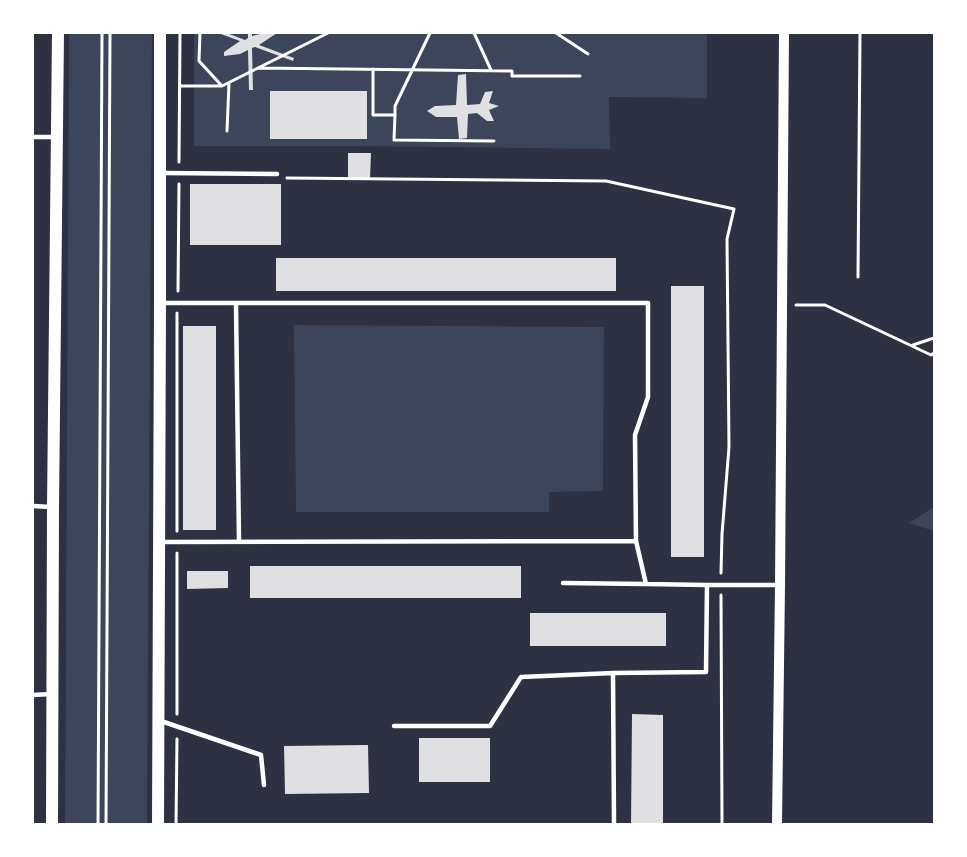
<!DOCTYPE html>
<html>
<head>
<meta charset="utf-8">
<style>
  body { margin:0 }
  #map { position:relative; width:967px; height:857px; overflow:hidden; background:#2d3142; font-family:"Fira Sans",sans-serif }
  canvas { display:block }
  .frame { position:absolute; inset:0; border:34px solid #fff; pointer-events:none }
</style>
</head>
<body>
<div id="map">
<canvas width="967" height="857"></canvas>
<div class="frame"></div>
</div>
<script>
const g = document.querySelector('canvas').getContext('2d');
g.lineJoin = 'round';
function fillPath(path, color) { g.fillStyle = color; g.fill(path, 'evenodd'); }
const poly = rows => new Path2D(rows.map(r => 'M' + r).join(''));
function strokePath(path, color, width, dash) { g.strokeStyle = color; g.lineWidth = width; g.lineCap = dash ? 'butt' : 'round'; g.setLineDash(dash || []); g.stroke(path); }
fillPath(poly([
  [69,33,152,33,147,824,65,824],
  [194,33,707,33,707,98,609,97,610,149,352,146,194,146],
  [294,325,604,327,603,491,549,492,549,512,296,512],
  [934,507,934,531,909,523]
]), '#3c4559');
fillPath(poly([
  [218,33,227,33,245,40,248,38,248,33,252,33,252,36,264,33,277,33,259,45,294,58,293,61,255,47,252,48,253,90,249,90,248,50,240,54,224,56,224,52,240,41],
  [466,74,467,105,480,104,485,92,493,91,489,103,499,106,489,110,494,121,487,121,477,113,468,114,467,138,459,139,457,117,436,117,427,111,435,106,456,105,458,75],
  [270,91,367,91,367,139,270,139],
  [348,153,371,153,370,180,348,179],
  [190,184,281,184,281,245,190,245],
  [276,258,616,258,616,291,276,291],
  [671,286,704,286,704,557,671,557],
  [183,326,216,326,216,530,183,530],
  [250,566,521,566,521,598,250,598],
  [187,571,228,571,228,588,187,589],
  [530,613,666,613,666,646,530,646],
  [632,714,663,715,663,824,631,824],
  [419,738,490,738,490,782,419,782],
  [368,745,369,793,285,794,284,746]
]), '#e0e0e3');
strokePath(poly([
  [200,33,199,61,222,86],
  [474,33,491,70],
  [556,33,588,54],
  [258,68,512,71,512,76,580,76],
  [373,69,373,115,395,115,394,140,494,141],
  [180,86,222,86,328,33],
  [395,115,395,106,430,33],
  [227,131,229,83],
  [179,162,180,33],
  [287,178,606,181,734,209,727,239,729,447,722,534,721,573],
  [858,277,860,33],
  [178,291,179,184],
  [796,305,825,305,931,355,934,353],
  [177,313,177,531],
  [913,345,934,338],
  [721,595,722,824],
  [177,714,177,553],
  [98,824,102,33],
  [106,824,110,33],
  [176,824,177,739]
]), '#fff', 3);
strokePath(poly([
  [33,137,54,137],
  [162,173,277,174],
  [161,303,648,303,648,397,635,435,636,541],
  [236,303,239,542],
  [33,506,51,507],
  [160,542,636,541,646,584,707,585,706,672,613,673,614,824],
  [563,583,646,584],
  [707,585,780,585],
  [33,695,51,694],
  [161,721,261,755,264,785],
  [394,726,490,726,521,677,613,673]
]), '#fff', 4.5);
strokePath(poly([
  [777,824,780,585,784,33]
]), '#fff', 10);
strokePath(poly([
  [52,824,53,507,58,33],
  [158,824,160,303,160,33]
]), '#fff', 12);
</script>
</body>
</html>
